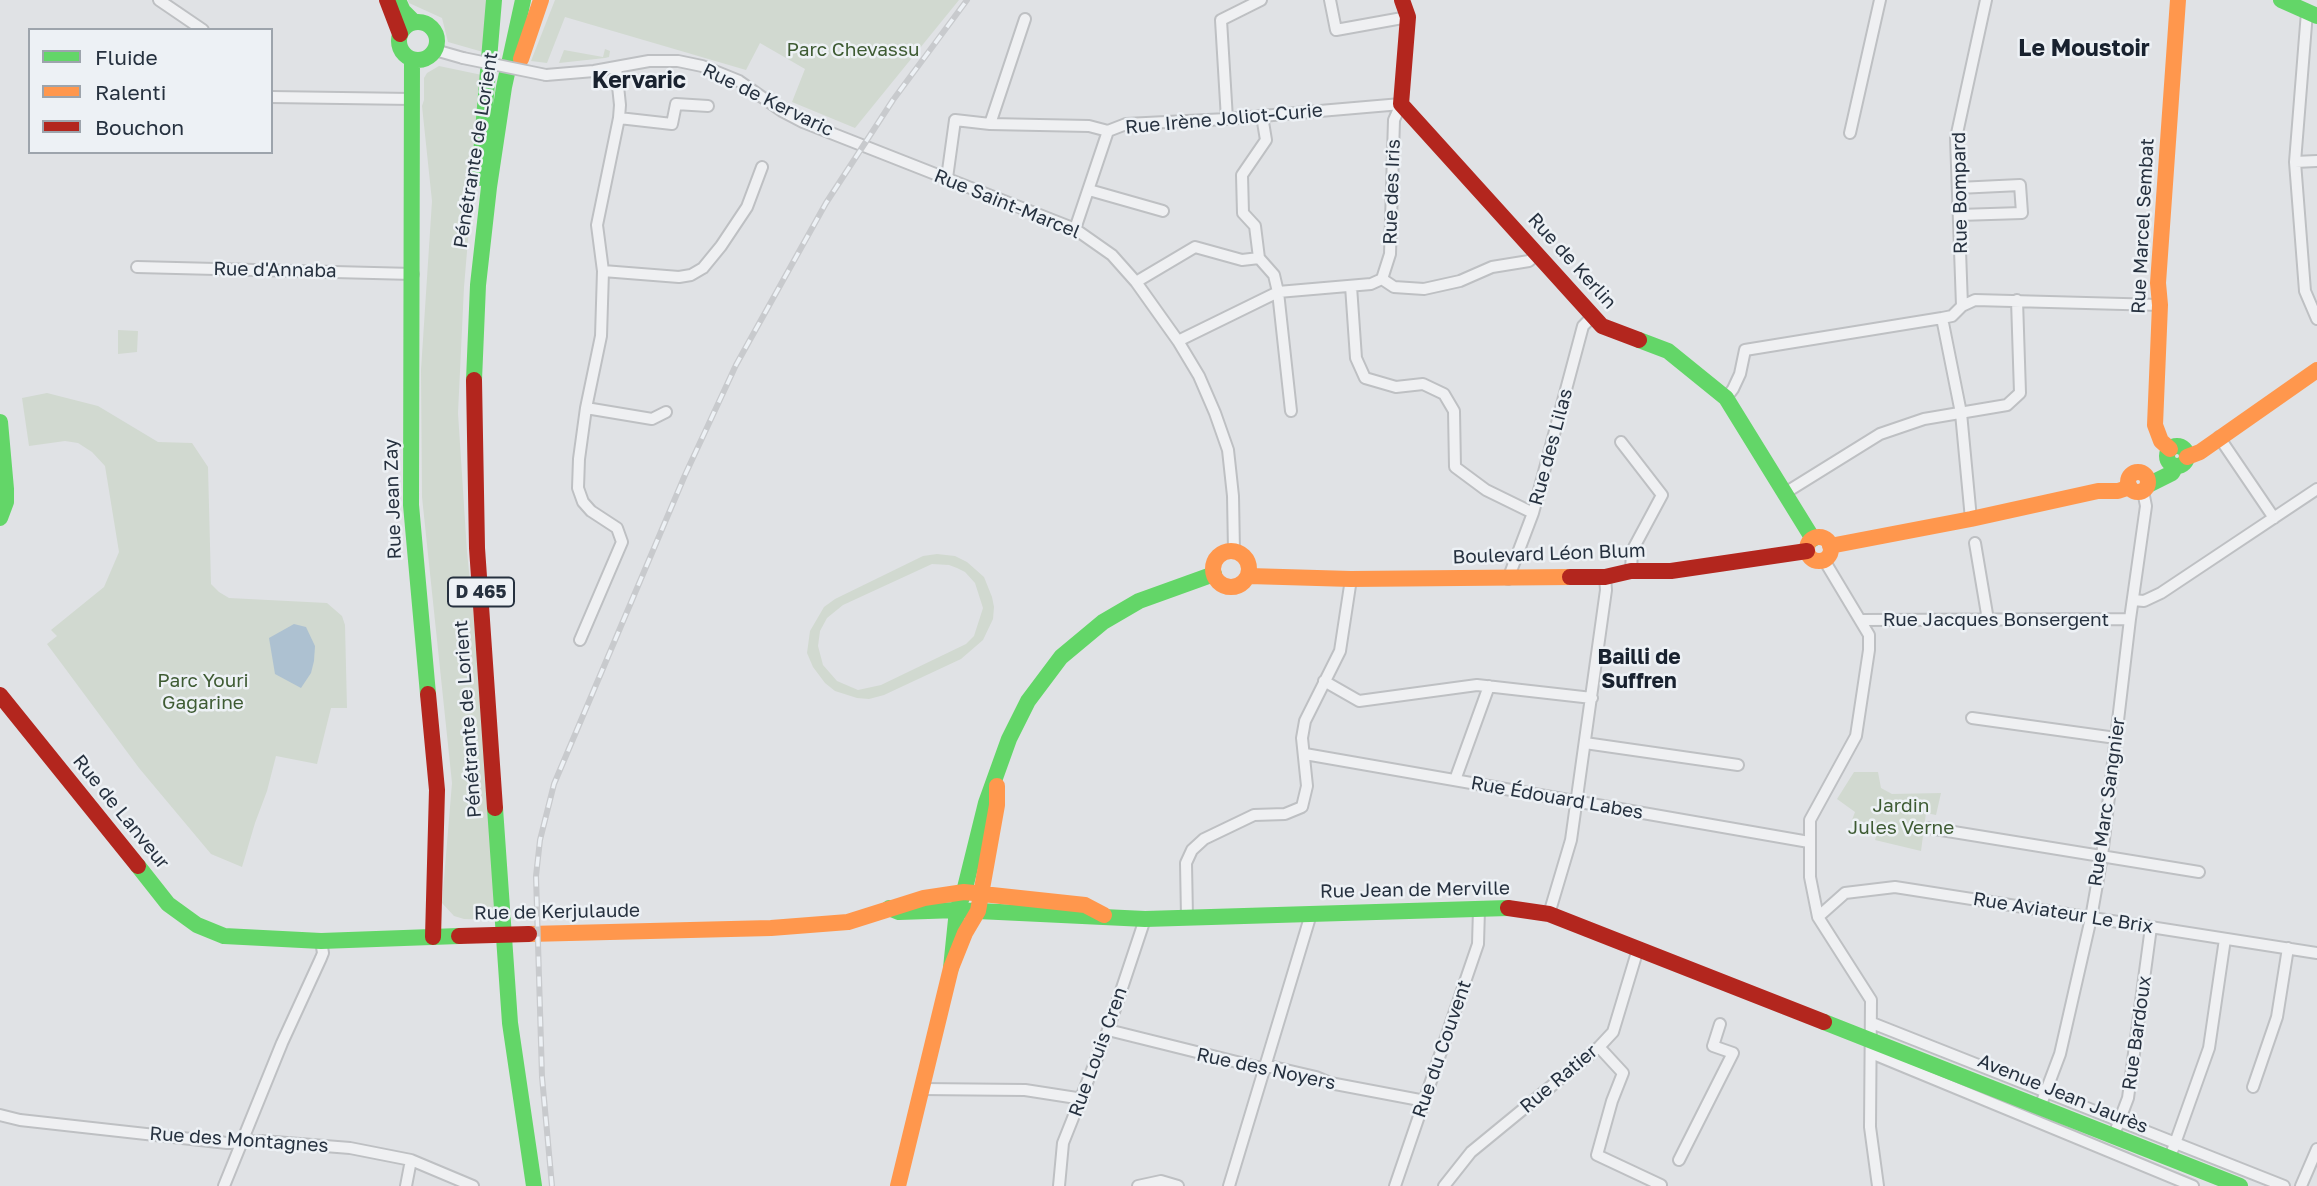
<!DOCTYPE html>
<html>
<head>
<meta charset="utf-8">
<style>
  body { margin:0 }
  #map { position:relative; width:2317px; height:1186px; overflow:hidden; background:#e0e2e5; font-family:"Golos Text",sans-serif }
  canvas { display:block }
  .legend { position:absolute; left:28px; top:28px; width:245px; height:126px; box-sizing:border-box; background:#edf1f5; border:2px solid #9da4ac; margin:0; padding:9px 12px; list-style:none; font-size:21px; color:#26313f }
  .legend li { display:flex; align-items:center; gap:14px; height:35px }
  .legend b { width:35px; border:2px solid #9da4ac }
</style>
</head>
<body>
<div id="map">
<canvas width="2317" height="1186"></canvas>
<ul class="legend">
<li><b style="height:9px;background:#63d668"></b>Fluide</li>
<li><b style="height:9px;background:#ff974d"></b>Ralenti</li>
<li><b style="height:9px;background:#b3261e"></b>Bouchon</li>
</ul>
</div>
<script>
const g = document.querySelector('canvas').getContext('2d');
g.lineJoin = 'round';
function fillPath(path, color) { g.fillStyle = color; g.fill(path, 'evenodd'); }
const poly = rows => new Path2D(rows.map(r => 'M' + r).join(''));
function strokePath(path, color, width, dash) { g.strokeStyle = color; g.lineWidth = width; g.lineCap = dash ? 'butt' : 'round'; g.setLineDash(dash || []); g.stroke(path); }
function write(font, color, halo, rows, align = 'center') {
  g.font = font + ' "Golos Text",sans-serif'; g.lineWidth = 5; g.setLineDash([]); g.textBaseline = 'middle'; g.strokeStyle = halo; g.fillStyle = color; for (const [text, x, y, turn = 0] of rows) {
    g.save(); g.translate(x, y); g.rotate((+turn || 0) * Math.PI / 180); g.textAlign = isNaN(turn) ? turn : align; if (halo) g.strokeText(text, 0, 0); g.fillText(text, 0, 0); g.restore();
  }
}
fillPath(poly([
  [408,0,489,0,483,52,448,42,442,18,409,3],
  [555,0,959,0,855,128,792,102,805,69,760,43,746,70,565,17,547,63,531,61],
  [605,49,610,51,609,57,605,58,559,63,564,50,603,57],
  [439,66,482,75,464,287,458,413,467,552,483,707,500,920,464,919,454,916,442,903,452,783,422,497,421,370,432,201,422,106,424,100,424,78,427,73],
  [118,330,138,331,137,352,118,354],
  [47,393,98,406,158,442,192,443,208,467,211,584,219,592,229,598,327,603,342,616,345,625,347,708,331,708,317,764,276,756,267,791,255,823,242,867,211,854,139,768,47,644,57,636,51,630,104,587,119,552,105,466,92,452,78,443,65,441,29,446,22,398],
  [937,554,955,556,967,562,984,577,992,597,994,607,993,619,983,640,961,659,884,695,869,699,857,698,835,691,825,683,813,667,807,653,810,631,824,607,835,599,923,556],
  [932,564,949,565,957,568,965,572,975,583,983,608,974,636,966,644,881,685,858,690,837,681,823,665,818,646,820,631,827,618,843,605],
  [1854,772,1878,772,1881,788,1892,794,1941,793,1936,815,1926,813,1921,851,1875,840,1879,826,1852,820,1855,812,1837,799]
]), '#d1d9d0');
fillPath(poly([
  [294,624,306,627,315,646,314,661,311,673,301,688,275,674,269,638]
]), '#adc1d1');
const street = poly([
  [159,0,203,30],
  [1330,0,1336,30,1408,17],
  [2307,12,2295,162,2305,291,2317,319],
  [435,50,463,58],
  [546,75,594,71,649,61,678,61,702,66,739,81,782,111,803,122,1075,229,1112,255,1136,282,1178,341,1199,376,1215,413,1228,450,1233,496,1234,551],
  [271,97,412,99],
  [1262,116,1266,140,1242,175,1243,213,1255,226,1259,258,1274,275,1278,292,1291,411],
  [619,118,672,124,676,104,708,106],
  [1227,119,1221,20,1261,0],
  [990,124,1025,19],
  [1850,133,1880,0],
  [2295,162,2317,161],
  [947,178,955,120,990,124,1089,126,1108,131],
  [1958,188,2020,185,2022,213,1959,215],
  [1089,190,1163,211],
  [1075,229,1108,131,1126,124,1227,119,1401,104,1394,120,1390,254,1382,279],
  [137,267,413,274],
  [603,271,679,277,691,275,703,268,721,246,747,207,762,167],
  [1382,279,1394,287,1424,289,1460,281,1492,267,1529,261,1537,254],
  [1136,282,1195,247,1242,260,1259,258],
  [1351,286,1356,358,1365,378,1396,387,1423,384,1444,394,1454,411,1455,467,1486,490,1533,513],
  [1962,306,1956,138,1986,0],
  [1942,318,1961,413,1971,519],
  [1178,341,1278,292,1371,284,1382,279],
  [1726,398,1733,389,1740,374,1745,350,1942,318,1952,316,1962,306,1975,300,2160,305],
  [586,408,652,419,666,412],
  [2219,437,2274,518],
  [1621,442,1662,495,1632,551,1631,571],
  [1785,493,1880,434,1924,419,2007,405,2020,393,2017,300],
  [1975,543,1988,620],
  [1824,560,1869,635,1869,650,1856,736,1810,820,1810,877,1818,917,1871,1000,1870,1127,1878,1186],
  [1508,579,1533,513,1583,326,1593,316],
  [2133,600,2144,601,2161,593,2317,489],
  [1861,620,2130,619],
  [580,640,622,542,617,528,591,511,583,502,578,488,579,459,586,408,601,336,603,271,597,225,619,118,620,105,616,67],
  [1324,681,1359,701,1477,685,1592,698],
  [1972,718,2116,738],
  [1585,743,1738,765],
  [1305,754,1809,842],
  [1455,780,1489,686],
  [1929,828,2199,872],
  [1549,914,1571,840,1606,590,1605,577],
  [1187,917,1186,863,1192,850,1204,839,1254,815,1285,814,1302,807,1307,786,1302,738,1305,721,1340,651,1351,579],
  [1818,917,1845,893,1895,887,2317,953],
  [1872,1023,2284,1186],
  [1108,1030,1257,1067,1273,1067,1316,1077,1330,1083,1425,1101],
  [1599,1047,1623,1073,1612,1101,1597,1155,1661,1185],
  [1871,1053,2193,1186],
  [2253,1087,2277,1017,2288,948],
  [921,1089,1025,1090,1083,1099],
  [2040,1107,2060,1054,2091,918,2102,856,2130,619,2146,506,2143,491],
  [0,1115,20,1120,227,1143,262,1141,350,1148,411,1160,473,1186],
  [2117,1127,2128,1098,2151,927],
  [2173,1149,2209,1048,2225,939],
  [1679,1160,1733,1053,1713,1046,1720,1024],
  [224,1186,282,1043,321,958,323,953,321,941],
  [406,1186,411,1160],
  [1059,1186,1063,1143,1108,1030,1145,919],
  [1138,1186,1161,1181,1178,1186],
  [1229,1186,1311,914],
  [1395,1186,1478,944,1479,909],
  [1444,1186,1471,1152,1599,1047,1613,1032,1638,949],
  [2301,1186,2317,1149]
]);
strokePath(street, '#bec0c3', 14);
strokePath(street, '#eff0f2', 10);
strokePath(poly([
  [398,0,403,11,414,22],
  [2281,0,2317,16],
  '399 41a19 19 0 1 1 38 0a19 19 0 1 1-38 0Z',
  [412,59,411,505,428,694],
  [479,178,494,0],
  [1639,340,1668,351,1726,398,1813,539],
  [474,380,478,285,489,187,504,87,523,0],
  [0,422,6,489,6,502,0,518],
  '2167 456a10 10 0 1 1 20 0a10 10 0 1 1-20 0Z',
  [2148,485,2172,473,2176,466],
  [495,808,510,1023,534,1186],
  [138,866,168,904,197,925,224,936,321,941,459,936],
  [889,908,899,912,957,910,1145,919,1508,908],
  [951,968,957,910,964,892,986,803,1009,739,1028,701,1061,657,1103,622,1139,601,1214,574],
  [1824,1022,2240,1186]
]), '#63d668', 16);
strokePath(poly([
  [521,59,541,0],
  [2170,449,2161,441,2155,425,2160,305,2158,283,2178,0],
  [2187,457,2200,452,2317,370],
  '2128 482a10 10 0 1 1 20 0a10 10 0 1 1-20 0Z',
  '1807 549a12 12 0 1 1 24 0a12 12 0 1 1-24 0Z',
  [1830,546,1971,519,2098,491,2118,491,2130,487],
  '1213 569a18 18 0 1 1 36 0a18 18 0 1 1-36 0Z',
  [1249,576,1351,579,1570,577],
  [529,934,771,928,848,922,924,898,964,892,1085,905,1104,915],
  [898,1186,951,968,965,933,978,911,997,805,997,786]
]), '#ff974d', 16);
strokePath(poly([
  [387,0,400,34],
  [1402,0,1408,17,1401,104,1602,326,1639,340],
  [474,380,477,548,495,808],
  [1570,577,1605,577,1631,571,1671,571,1807,551],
  [428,694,437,790,433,937],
  [0,695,138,866],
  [1508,908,1549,914,1824,1022]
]), '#b3261e', 16);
const rail = poly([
  [552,1186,542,1077,536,876,540,840,554,784,685,475,736,365,826,203,893,100,967,0]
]);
strokePath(rail, '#c8cacd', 6);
strokePath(rail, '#edf1f5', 3.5, [10]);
const streetBridge = poly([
  [463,58,546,75]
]);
strokePath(streetBridge, '#bec0c3', 14, []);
strokePath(streetBridge, '#eff0f2', 10);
strokePath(poly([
  [459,936,529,934]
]), '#b3261e', 16);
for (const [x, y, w] of [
  [481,592,66]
]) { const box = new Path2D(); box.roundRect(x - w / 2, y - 14.5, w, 29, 5); g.fillStyle = '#edf1f5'; g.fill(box); strokePath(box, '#26313f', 2); }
write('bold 18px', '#26313f', null, [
  ["D 465",481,592]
]);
write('19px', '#3e5b33', '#edf1f5', [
  ["Parc Chevassu",853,50],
  ["Parc Youri",203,681],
  ["Gagarine",203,703],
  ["Jardin",1901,806],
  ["Jules Verne",1901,828]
]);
write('19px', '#26313f', '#edf1f5', [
  ["Rue de Kervaric",768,100,26],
  ["Rue Irène Joliot-Curie",1224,119,-5],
  ["Pénétrante de Lorient",476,150,-81],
  ["Rue des Iris",1392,192,-88],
  ["Rue Bompard",1960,193,-91],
  ["Rue Saint-Marcel",1007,204,22],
  ["Rue Marcel Sembat",2143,226,-87],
  ["Rue de Kerlin",1572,261,48],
  ["Rue d'Annaba",275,270,1],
  ["Rue des Lilas",1551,447,-75],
  ["Rue Jean Zay",393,499,-92],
  ["Boulevard Léon Blum",1549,554,-2],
  ["Rue Jacques Bonsergent",1996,620],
  ["Pénétrante de Lorient",468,719,-94],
  ["Rue Édouard Labes",1557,798,10],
  ["Rue Marc Sangnier",2107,802,-82],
  ["Rue de Lanveur",121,812,51],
  ["Rue Jean de Merville",1415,890,-1],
  ["Rue de Kerjulaude",557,912,-1],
  ["Rue Aviateur Le Brix",2063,913,9],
  ["Rue Bardoux",2137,1033,-82],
  ["Rue du Couvent",1442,1049,-71],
  ["Rue Louis Cren",1098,1052,-70],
  ["Rue des Noyers",1266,1069,12],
  ["Rue Ratier",1559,1079,-40],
  ["Avenue Jean Jaurès",2063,1094,22],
  ["Rue des Montagnes",239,1140,4]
]);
write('bold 21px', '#19222f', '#edf1f5', [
  ["Bailli de",1639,657],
  ["Suffren",1639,681]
]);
write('bold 23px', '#19222f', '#edf1f5', [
  ["Le Moustoir",2084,49],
  ["Kervaric",639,81]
]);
</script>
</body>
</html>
